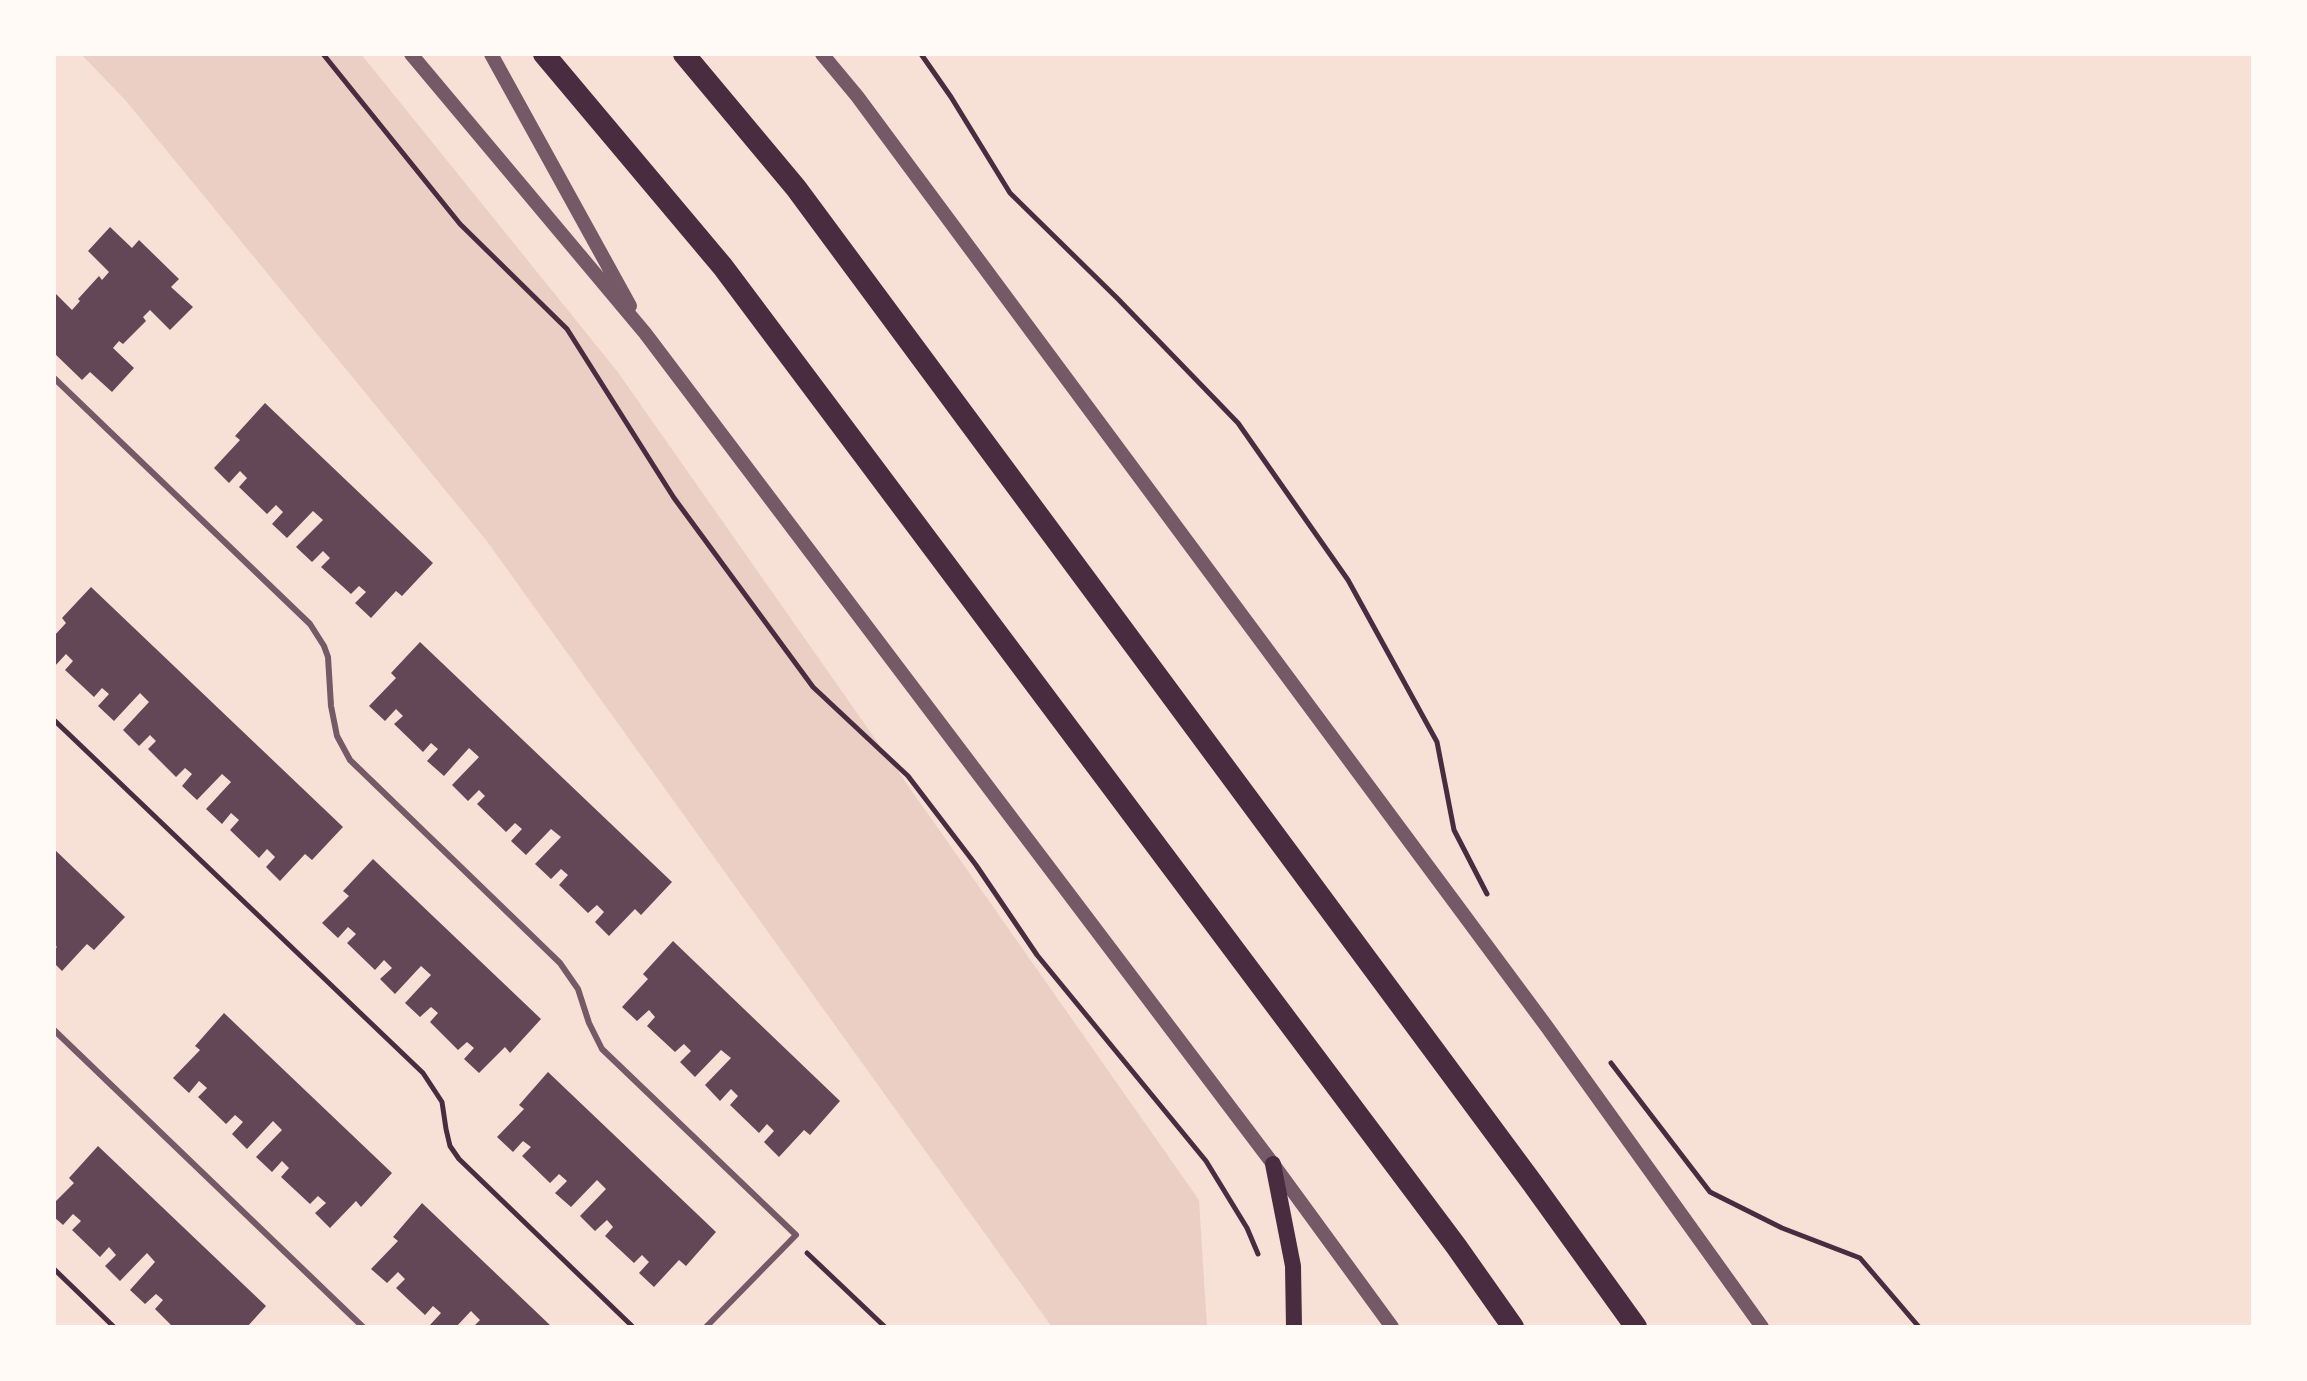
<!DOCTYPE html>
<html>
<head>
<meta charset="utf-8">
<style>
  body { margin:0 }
  #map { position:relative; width:2307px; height:1381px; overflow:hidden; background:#f7e1d7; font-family:Figtree,sans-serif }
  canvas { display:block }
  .frame { position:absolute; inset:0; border:56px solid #fffaf5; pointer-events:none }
</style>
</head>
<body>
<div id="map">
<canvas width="2307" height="1381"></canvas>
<div class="frame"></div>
</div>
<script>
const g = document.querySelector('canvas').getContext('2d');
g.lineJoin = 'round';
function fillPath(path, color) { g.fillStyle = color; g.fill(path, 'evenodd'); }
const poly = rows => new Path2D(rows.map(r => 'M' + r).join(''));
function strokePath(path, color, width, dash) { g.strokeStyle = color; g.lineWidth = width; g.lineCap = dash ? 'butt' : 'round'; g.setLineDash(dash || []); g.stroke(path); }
fillPath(poly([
  [81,54,361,54,617,371,1199,1200,1207,1327,1052,1327,486,540,126,101]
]), '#ebcfc5');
fillPath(poly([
  [110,227,132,248,139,240,179,279,171,287,193,307,170,330,150,310,143,317,146,321,123,344,119,341,113,348,134,368,112,392,90,372,82,380,54,353,54,292,72,310,80,301,78,299,99,276,102,280,109,272,88,251],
  [265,403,433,563,402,596,396,591,371,618,355,603,366,592,359,586,351,594,321,567,330,558,323,551,312,562,296,547,323,520,313,511,287,538,272,524,283,512,276,505,267,514,239,487,247,478,240,471,229,483,214,468,240,440,235,436],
  [91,587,343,827,312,860,305,854,280,881,266,867,275,857,267,849,259,858,230,830,239,820,231,813,222,824,206,809,231,782,222,774,197,800,182,786,192,774,185,768,176,777,148,749,156,741,150,735,139,746,123,730,149,702,140,693,114,721,98,706,109,694,102,688,94,697,65,670,73,661,66,654,54,667,54,636,66,623,62,618],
  [420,642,672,882,641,915,635,909,609,936,595,922,604,912,597,905,588,913,559,885,568,875,561,869,551,879,535,864,561,837,551,829,526,855,511,841,522,829,515,823,506,832,477,804,485,796,479,790,468,801,452,785,479,757,469,748,444,776,427,761,438,749,431,743,423,752,394,724,403,716,396,709,385,721,369,706,396,678,391,673],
  [54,849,125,917,94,950,87,944,62,971,54,963,54,950,57,947,54,944],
  [373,859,541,1019,510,1053,505,1047,479,1073,464,1059,474,1048,467,1042,458,1050,430,1022,438,1013,431,1007,420,1017,405,1003,431,975,421,966,395,994,380,979,392,968,384,960,375,970,347,943,356,934,348,927,338,938,322,923,349,896,343,891],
  [673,941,840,1101,810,1135,804,1130,779,1157,764,1142,774,1131,767,1124,759,1133,730,1105,738,1096,731,1089,720,1101,705,1085,731,1058,721,1050,695,1077,680,1062,691,1051,684,1044,675,1052,647,1026,655,1017,649,1010,637,1021,622,1007,648,979,643,974],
  [224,1013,392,1173,361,1207,356,1201,330,1228,315,1213,326,1203,318,1196,310,1204,281,1177,289,1168,282,1161,272,1172,256,1157,282,1130,273,1121,247,1149,232,1134,243,1122,235,1115,226,1124,198,1097,207,1088,199,1081,189,1093,173,1078,200,1050,195,1046],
  [548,1072,716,1232,686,1266,679,1260,654,1287,639,1273,649,1262,642,1255,634,1263,605,1236,613,1227,607,1220,595,1231,580,1216,606,1189,597,1180,571,1207,555,1193,567,1181,559,1174,550,1183,522,1156,531,1147,523,1141,513,1152,497,1137,524,1109,519,1105],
  [98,1146,266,1306,247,1327,173,1327,155,1309,163,1300,156,1294,145,1304,130,1290,155,1262,147,1253,120,1281,105,1266,116,1255,109,1247,100,1257,72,1230,81,1221,73,1214,63,1225,54,1217,54,1203,74,1183,69,1178],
  [422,1203,552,1327,473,1327,480,1320,471,1311,456,1327,430,1325,441,1313,433,1306,425,1315,396,1288,405,1279,398,1272,387,1283,371,1269,398,1241,393,1237]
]), '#644757');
strokePath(poly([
  [323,54,460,224,567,329,674,498,813,687,908,776,976,865,1037,955,1206,1161,1247,1228,1258,1254],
  [921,54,951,97,1010,193,1117,298,1238,423,1348,580,1437,742,1454,830,1487,894],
  [54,720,423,1073,442,1102,446,1129,450,1146,459,1159,633,1327],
  [1611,1063,1710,1192,1782,1228,1860,1258,1919,1327],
  [807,1253,885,1327],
  [54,1269,114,1327]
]), '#4a2c40', 5);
strokePath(poly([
  [54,378,310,624,324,646,328,657,331,706,337,736,350,760,560,963,578,989,589,1023,602,1049,796,1235,706,1327],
  [54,1030,363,1327]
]), '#755966', 6);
strokePath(poly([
  [411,54,645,333,1273,1164,1392,1327],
  [491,54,630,306],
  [822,54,857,96,1547,1027,1762,1327]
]), '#755966', 14);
strokePath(poly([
  [1273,1164,1293,1266,1294,1327]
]), '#4a2c40', 16);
strokePath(poly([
  [544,54,723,267,1456,1246,1513,1327],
  [684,54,796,188,1533,1184,1636,1327]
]), '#4a2c40', 22);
</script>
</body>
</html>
